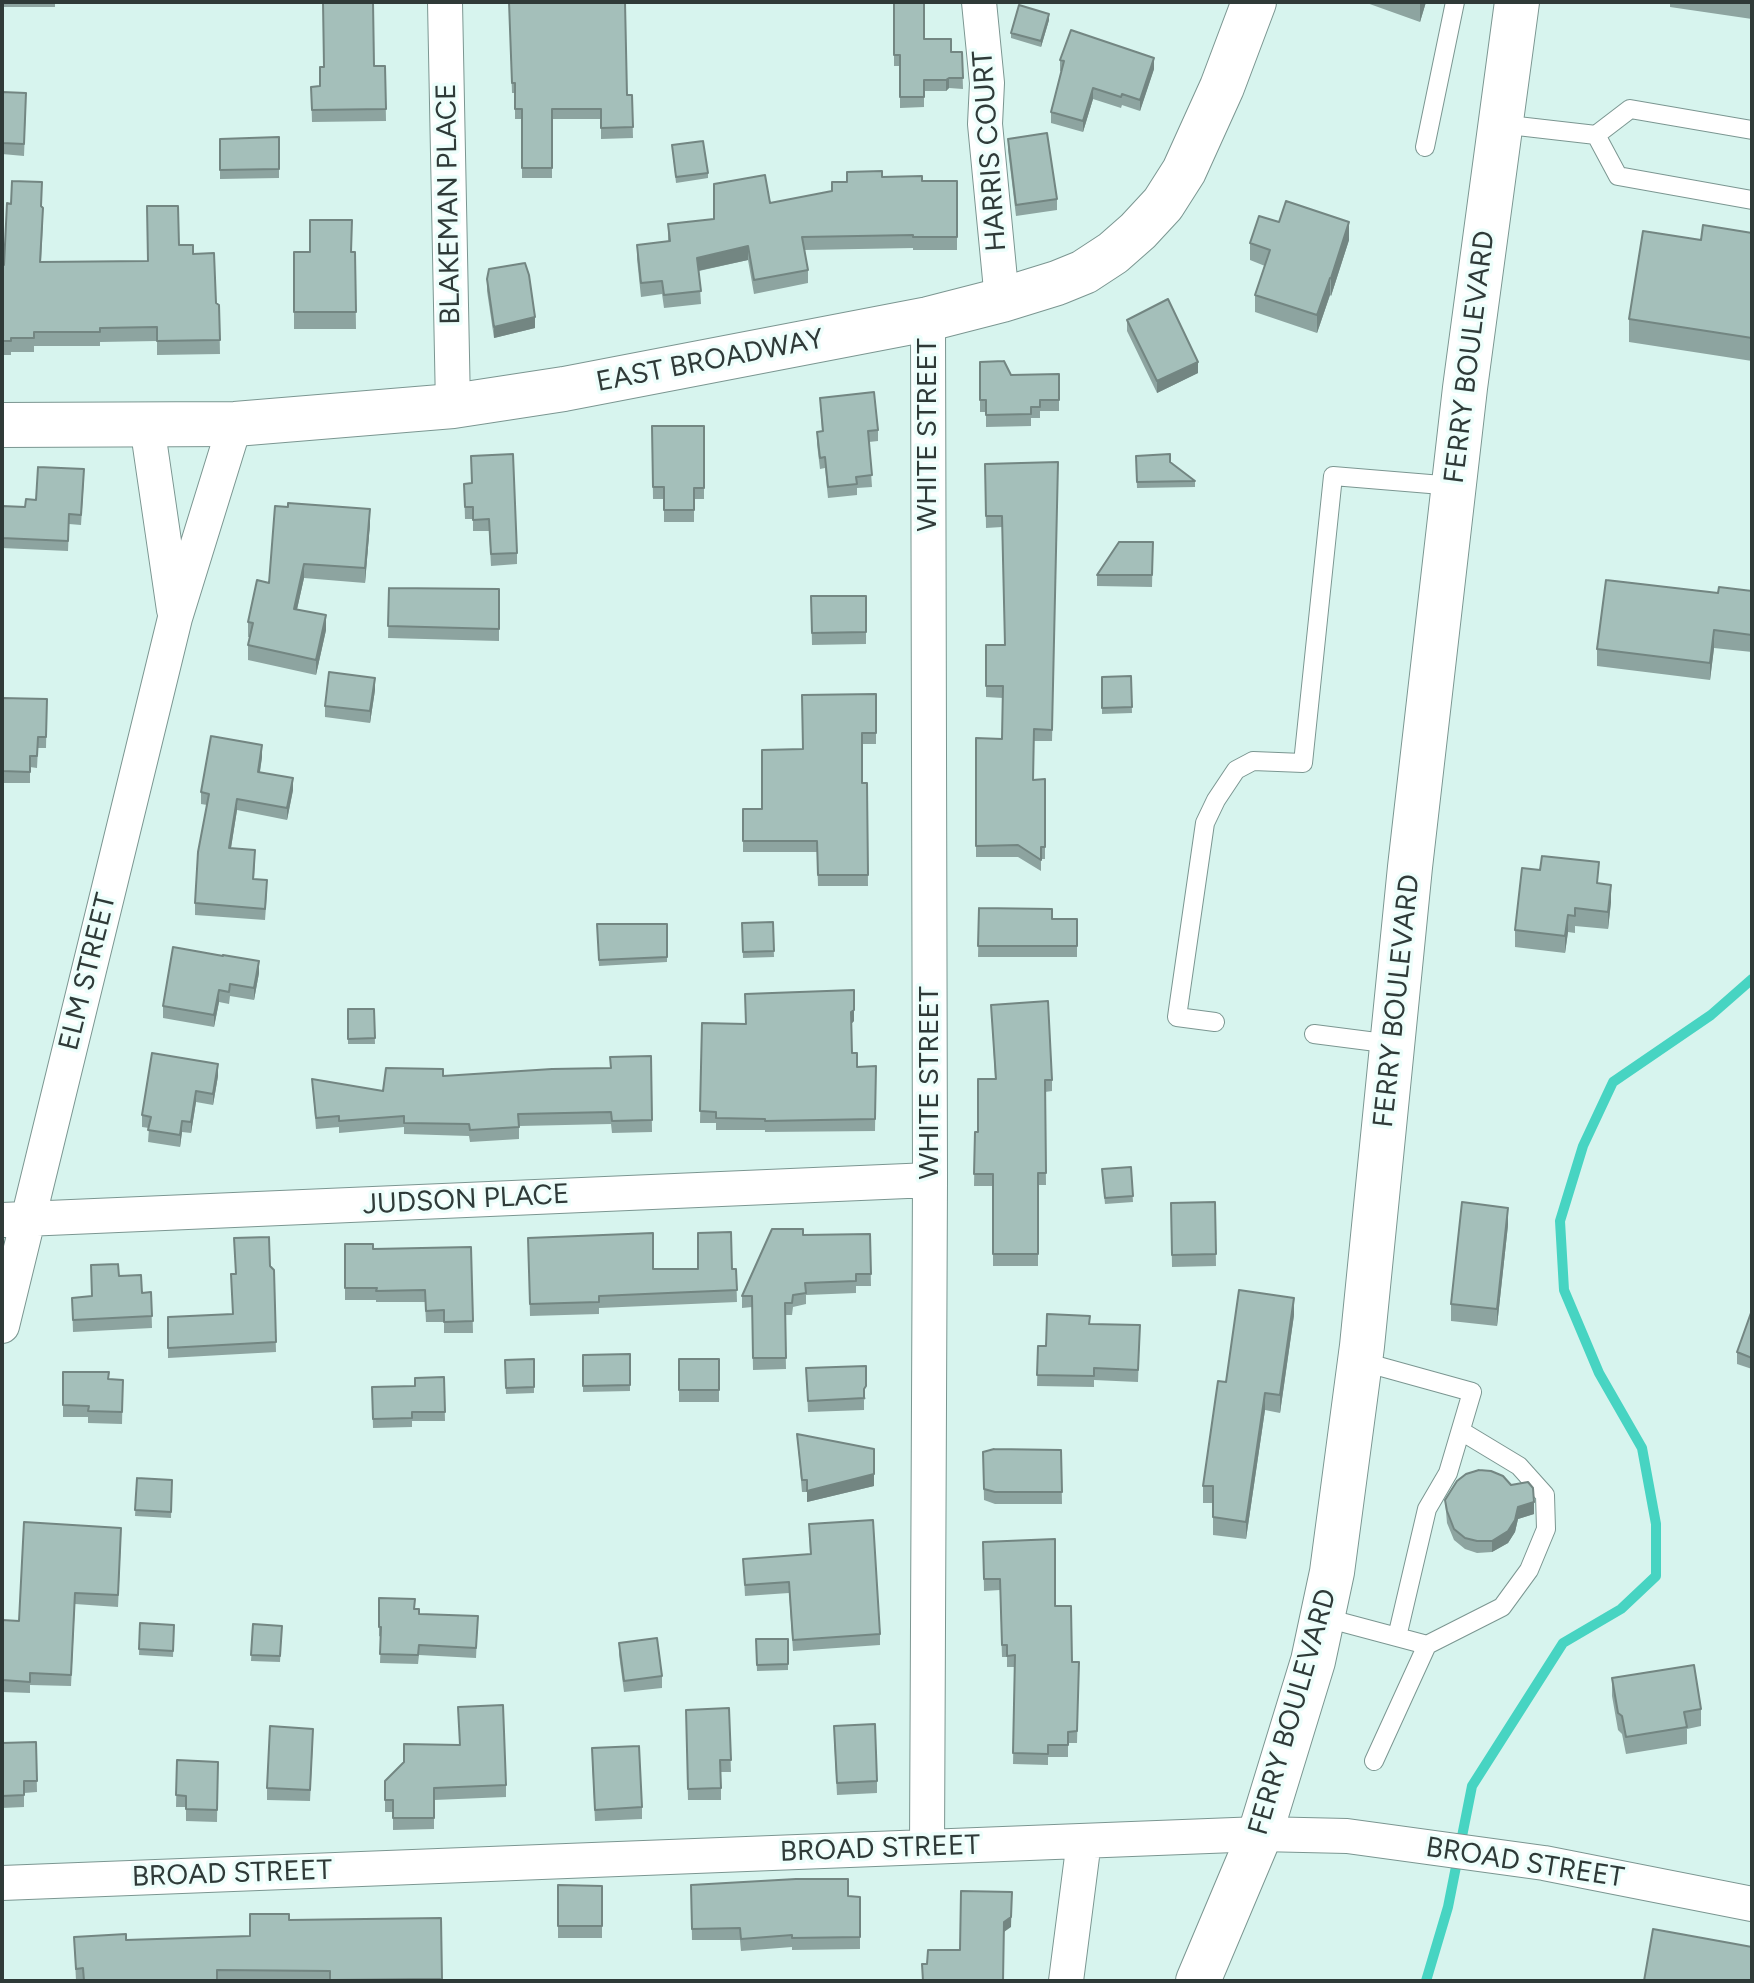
<!DOCTYPE html>
<html>
<head>
<meta charset="utf-8">
<style>
  body { margin:0 }
  #map { position:relative; width:1754px; height:1983px; overflow:hidden; background:#d7f4ee; font-family:Figtree,sans-serif }
  canvas { display:block }
  .frame { position:absolute; inset:0; border:4px solid #2f3a38; pointer-events:none }
</style>
</head>
<body>
<div id="map">
<canvas width="1754" height="1983"></canvas>
<div class="frame"></div>
</div>
<script>
const g = document.querySelector('canvas').getContext('2d');
g.lineJoin = 'round';
const poly = rows => new Path2D(rows.map(r => 'M' + r).join(''));
function strokePath(path, color, width, dash) { g.strokeStyle = color; g.lineWidth = width; g.lineCap = dash ? 'butt' : 'round'; g.setLineDash(dash || []); g.stroke(path); }
function fillPath(path, color) { g.fillStyle = color; g.fill(path, 'evenodd'); }
function write(font, color, halo, rows, align = 'center') {
  g.font = font + ' Figtree,sans-serif'; g.lineWidth = 7; g.setLineDash([]); g.textBaseline = 'middle'; g.strokeStyle = halo; g.fillStyle = color; for (const [text, x, y, turn = 0] of rows) {
    g.save(); g.translate(x, y); g.rotate((+turn || 0) * Math.PI / 180); g.textAlign = isNaN(turn) ? turn : align; if (halo) g.strokeText(text, 0, 0); g.fillText(text, 0, 0); g.restore();
  }
}
strokePath(poly([
  [1426,1981,1448,1907,1472,1786,1563,1643,1621,1609,1656,1576,1656,1524,1642,1448,1599,1373,1564,1290,1560,1221,1583,1146,1613,1082,1711,1015,1752,979]
]), '#47d4c2', 10);
const lane = poly([
  [1500,124,1596,135,1630,109,1752,130],
  [1596,135,1618,176,1752,200],
  [1425,147,1455,2],
  [1215,1022,1177,1017,1205,823,1216,800,1236,770,1253,761,1303,763,1333,476,1454,486],
  [1314,1034,1392,1044],
  [1360,1361,1472,1392,1448,1473,1427,1509,1397,1637],
  [1322,1617,1427,1645,1374,1761],
  [1427,1645,1502,1607,1529,1570,1546,1529,1545,1495,1519,1466,1461,1431]
]);
const street = poly([
  [445,2,453,406],
  [979,2,987,83,985,124,1002,300],
  [147,425,174,610],
  [2,1220,930,1180],
  [2,1326,175,618,235,424],
  [927,1847,930,1180,928,319],
  [2,1883,1260,1834,1347,1836,1544,1863,1752,1904],
  [1066,1981,1084,1841]
]);
const secondary = poly([
  [2,425,235,424,453,406,564,389,928,319,1002,300,1057,283,1084,272,1113,253,1138,231,1163,204,1184,171,1222,87,1254,2],
  [1198,1981,1260,1834,1313,1661,1332,1572,1362,1346,1410,867,1465,388,1517,2]
]);
strokePath(lane, '#7b9691', 20);
strokePath(street, '#7b9691', 36);
strokePath(secondary, '#7b9691', 46);
strokePath(lane, '#fff', 18);
strokePath(street, '#fff', 34);
strokePath(secondary, '#fff', 44);
fillPath(poly([
  [2,2,55,2,55,7,2,7],
  [509,2,625,31,627,95,632,95,633,138,601,139,601,119,552,119,552,178,522,178,522,119,515,119,515,93,512,93],
  [894,2,924,39,951,52,962,52,963,89,949,88,946,91,924,91,924,107,900,108,900,66,894,66],
  [1364,2,1426,2,1420,22],
  [1670,2,1752,2,1752,19,1670,7],
  [1049,20,1041,47,1011,38,1011,33],
  [1060,60,1154,69,1140,111,1122,105,1121,108,1093,99,1083,132,1051,123,1051,112,1061,71,1060,71],
  [385,66,386,121,312,122,311,87,320,86,324,67],
  [2,92,26,105,24,156,2,154],
  [279,137,279,178,220,179,220,139],
  [1008,139,1057,199,1057,210,1016,216,1008,150],
  [672,145,708,173,708,178,676,183],
  [882,177,922,181,957,181,957,250,913,250,913,248,804,250,808,270,808,283,754,294,748,260,699,271,701,304,664,308,662,294,641,297,637,259,637,245,668,242,668,224,714,219,770,203,832,191,847,182],
  [42,207,43,222,41,262,148,261,179,245,193,254,216,303,219,305,220,354,157,355,157,341,100,342,100,346,34,346,34,352,11,352,11,355,2,355,2,265,4,265],
  [1279,222,1349,240,1331,296,1330,295,1317,333,1255,312,1255,295,1265,266,1250,260,1250,243],
  [1752,233,1752,361,1629,342,1629,319],
  [294,252,355,252,356,329,294,329],
  [487,279,535,328,494,338,487,291],
  [1127,320,1198,373,1157,393,1127,331],
  [980,362,1011,375,1059,374,1059,411,1040,411,1040,418,1031,418,1031,426,986,427,986,412,980,412],
  [820,398,878,430,878,441,869,442,872,487,857,488,857,495,828,498,825,468,820,469,817,444,817,432,822,431],
  [652,426,704,426,704,499,694,499,694,522,664,522,664,499,653,499],
  [1136,456,1170,462,1195,481,1195,487,1137,488],
  [1058,462,1052,741,1034,741,1033,780,1045,779,1045,859,1041,859,1041,871,1018,857,976,857,976,738,1002,739,1003,698,986,697,986,645,1005,645,1002,527,986,528,985,464],
  [84,479,81,525,69,524,68,551,2,548,2,506,25,507,36,500],
  [464,484,517,553,517,564,491,566,489,531,473,531,473,519,465,519],
  [370,524,365,583,304,578,297,609,326,630,316,675,248,660,248,645,250,637,248,637,248,622,269,583],
  [1153,542,1152,587,1097,586,1097,575],
  [389,588,499,589,499,641,388,638],
  [1752,591,1752,652,1714,648,1710,680,1597,666,1597,649,1718,593],
  [811,596,866,596,866,644,812,645],
  [1131,676,1132,713,1102,714,1102,677],
  [375,690,370,723,325,717,325,706],
  [876,694,876,744,862,744,862,783,867,783,868,886,818,886,817,852,743,852,743,809,762,809,803,749],
  [2,698,47,699,46,748,38,748,37,768,30,767,30,783,2,783],
  [262,757,260,772,293,790,287,820,237,810,231,848,255,862,254,879,267,892,265,920,195,915,195,903,207,805,201,804,201,792],
  [1599,883,1611,902,1608,929,1575,926,1575,933,1568,932,1565,953,1515,947,1515,930],
  [979,908,1052,919,1077,919,1077,957,978,957],
  [773,922,774,957,743,958,742,923],
  [597,924,667,924,667,962,599,966],
  [259,973,254,1000,230,996,229,1004,219,1002,214,1027,163,1018,163,1006],
  [991,1005,1052,1080,1052,1091,1045,1092,1046,1185,1038,1185,1038,1266,993,1266,993,1186,974,1186,975,1132,978,1132,995,1079],
  [348,1009,374,1009,375,1044,348,1044],
  [854,1021,851,1024,852,1053,857,1067,876,1066,875,1131,765,1132,765,1130,716,1130,716,1123,700,1123,702,1023,746,1024],
  [651,1056,652,1132,612,1133,611,1124,519,1126,519,1139,470,1142,469,1136,404,1134,404,1127,339,1133,339,1127,316,1129,312,1079,383,1091,443,1076,611,1068],
  [218,1076,213,1105,196,1102,191,1133,182,1132,180,1147,148,1142,149,1128,142,1127,142,1115],
  [1131,1167,1133,1202,1105,1204,1102,1175],
  [1215,1202,1216,1266,1172,1267,1171,1203],
  [1508,1225,1497,1326,1451,1321,1451,1304],
  [870,1234,871,1286,856,1286,856,1293,806,1295,806,1304,793,1307,792,1315,785,1315,786,1369,753,1370,752,1307,742,1308,742,1296,803,1235],
  [528,1238,653,1269,736,1269,737,1302,599,1308,599,1314,530,1316],
  [345,1244,373,1249,471,1247,473,1333,444,1333,444,1322,426,1322,425,1302,376,1302,376,1300,345,1300],
  [270,1266,274,1270,276,1352,168,1358,168,1317,232,1314],
  [119,1276,142,1293,151,1292,152,1328,73,1332,72,1298,92,1296],
  [1752,1310,1752,1369,1737,1364,1737,1352],
  [1294,1315,1280,1413,1265,1410,1246,1539,1213,1535,1213,1503,1203,1503,1203,1486,1226,1382],
  [1089,1324,1140,1325,1138,1382,1094,1380,1094,1387,1037,1386,1038,1346,1046,1346],
  [630,1354,630,1391,583,1392,583,1355],
  [534,1359,534,1393,506,1394,505,1360],
  [679,1359,719,1359,719,1402,679,1402],
  [806,1368,866,1398,864,1400,864,1410,808,1412],
  [63,1372,108,1379,123,1380,122,1424,88,1423,88,1417,63,1417],
  [444,1377,445,1421,412,1421,412,1427,373,1428,372,1387,415,1386],
  [797,1434,874,1486,807,1502,807,1492,802,1492],
  [1061,1450,1062,1504,995,1504,984,1500,983,1452],
  [137,1478,172,1480,171,1518,135,1516],
  [1445,1500,1534,1514,1518,1519,1515,1532,1508,1543,1492,1552,1477,1553,1465,1549,1454,1540,1447,1523],
  [809,1524,880,1634,880,1645,793,1651,789,1593,745,1596,743,1559,810,1554],
  [121,1539,118,1607,75,1604,71,1686,30,1685,30,1693,2,1692,2,1620,19,1621],
  [983,1542,1055,1606,1072,1662,1079,1662,1077,1743,1068,1743,1068,1757,1048,1757,1048,1765,1013,1764,1015,1667,1007,1667,1007,1657,1002,1657,1000,1590,984,1591],
  [379,1598,415,1609,419,1614,478,1616,476,1658,419,1655,418,1664,380,1663,381,1637,379,1636],
  [140,1623,174,1625,173,1657,139,1655],
  [253,1624,282,1626,280,1662,251,1661],
  [756,1639,788,1639,788,1670,757,1671],
  [619,1643,662,1676,662,1688,624,1692,619,1655],
  [1612,1678,1701,1709,1701,1726,1687,1729,1687,1744,1626,1754,1622,1734,1618,1730,1612,1696],
  [729,1708,731,1772,721,1772,721,1800,688,1800,686,1710],
  [834,1738,877,1781,877,1793,837,1795],
  [313,1740,310,1801,267,1800,267,1788],
  [36,1742,37,1792,24,1793,24,1807,2,1808,2,1743],
  [592,1759,642,1807,642,1819,595,1821],
  [177,1760,218,1762,217,1822,186,1821,186,1807,176,1807],
  [385,1781,506,1785,506,1797,434,1800,434,1829,393,1830,393,1812,385,1812],
  [558,1885,602,1886,602,1938,558,1938],
  [691,1885,860,1897,860,1949,792,1950,792,1947,741,1951,740,1940,692,1940],
  [441,1918,442,1981,76,1981,74,1937,126,1940,250,1936,289,1920]
]), '#8da4a0');
fillPath(poly([
  [1420,2,1426,2,1420,22],
  [1049,14,1049,20,1041,47,1041,41],
  [1154,58,1154,69,1140,111,1140,100],
  [949,78,949,88,946,91,946,80],
  [1093,88,1093,99,1083,132,1083,121],
  [1349,222,1349,240,1331,296,1331,278],
  [748,246,748,260,697,271,697,258],
  [1330,278,1330,295,1317,333,1317,315],
  [535,317,535,328,494,338,494,327],
  [1198,362,1198,373,1157,393,1157,381],
  [370,509,370,524,365,583,365,568],
  [304,564,304,578,294,623,294,609],
  [326,615,326,630,316,675,316,660],
  [1714,630,1714,648,1710,680,1710,663],
  [375,678,375,690,370,723,370,711],
  [262,745,262,757,258,783,258,772],
  [293,778,293,790,287,820,287,808],
  [237,799,237,810,229,860,229,848],
  [1611,885,1611,902,1608,929,1608,912],
  [1568,915,1568,932,1565,953,1565,936],
  [259,961,259,973,254,1000,254,988],
  [219,990,219,1002,214,1027,214,1015],
  [854,1010,854,1021,851,1024,851,1012],
  [218,1064,218,1076,213,1105,213,1094],
  [196,1091,196,1102,191,1133,191,1122],
  [182,1121,182,1132,180,1147,180,1135],
  [1508,1208,1508,1225,1497,1326,1497,1309],
  [1294,1298,1294,1315,1280,1413,1280,1395],
  [1265,1393,1265,1410,1246,1539,1246,1522],
  [874,1474,874,1486,807,1502,807,1491],
  [1534,1502,1534,1514,1518,1519,1515,1532,1508,1543,1492,1552,1492,1541,1518,1507],
  [1012,1892,1011,1927,1004,1932,1004,1922]
]), '#738682');
const building = poly([
  [323,2,373,2,374,66,385,66,386,109,312,110,311,87,320,86,320,67,324,67,323,2],
  [509,2,625,2,627,95,632,95,633,127,601,128,601,109,552,109,552,168,522,168,522,109,515,109,515,83,512,83,509,2],
  [894,2,924,2,924,39,951,39,951,52,962,52,963,78,949,78,946,80,924,80,924,97,900,97,900,55,894,55,894,2],
  [1019,5,1049,14,1041,41,1011,33,1019,5],
  [1071,30,1154,58,1140,100,1122,94,1121,97,1093,88,1083,121,1051,112,1064,61,1060,60,1071,30],
  [2,92,26,93,24,144,2,143,2,92],
  [1047,133,1057,199,1016,205,1008,139,1047,133],
  [279,137,279,169,220,170,220,139,279,137],
  [703,141,708,173,676,177,672,145,703,141],
  [882,171,882,177,922,176,922,181,957,181,957,237,913,237,913,235,802,237,808,270,754,280,748,246,697,258,701,291,664,295,662,281,641,283,637,245,670,241,668,224,714,219,714,184,765,175,770,203,832,191,832,182,847,182,847,172,882,171],
  [12,181,42,182,41,206,43,208,40,262,148,261,147,206,178,206,179,245,193,245,193,254,214,253,216,303,219,305,220,340,157,341,157,327,100,328,100,332,34,332,34,338,11,338,11,341,2,341,2,265,4,265,7,203,11,204,12,181],
  [1286,201,1349,222,1331,278,1330,278,1317,315,1255,295,1270,250,1250,243,1259,216,1279,222,1286,201],
  [310,220,352,220,351,252,355,252,356,312,294,312,294,252,310,252,310,220],
  [1703,225,1752,233,1752,338,1629,319,1643,231,1701,240,1703,225],
  [525,263,529,275,535,317,494,327,487,279,489,269,525,263],
  [1168,299,1198,362,1157,381,1127,320,1168,299],
  [1004,361,1011,375,1059,374,1059,400,1040,400,1040,407,1031,407,1031,414,986,415,986,400,980,400,980,362,1004,361],
  [874,392,878,430,868,431,872,475,856,477,857,484,828,487,825,457,820,458,817,432,823,431,820,398,874,392],
  [652,426,704,426,704,488,694,488,694,510,664,510,664,487,653,487,652,426],
  [513,454,517,553,491,554,489,519,473,520,473,507,465,507,464,484,472,483,471,456,513,454],
  [1170,454,1170,462,1195,481,1137,482,1136,456,1170,454],
  [1058,462,1052,730,1034,729,1033,780,1045,779,1045,847,1041,847,1041,860,1018,845,976,846,976,738,1002,739,1003,686,986,686,986,645,1005,645,1002,516,986,516,985,464,1058,462],
  [38,467,84,469,81,515,69,514,68,541,2,538,2,506,25,507,26,499,36,500,38,467],
  [288,503,370,509,365,568,304,564,294,609,326,615,316,660,248,645,253,623,248,622,257,580,269,583,275,506,288,507,288,503],
  [1119,542,1153,542,1152,575,1097,575,1119,542],
  [1606,580,1718,593,1719,587,1752,591,1752,635,1714,630,1710,663,1597,649,1606,580],
  [389,588,499,589,499,629,388,626,389,588],
  [811,596,866,596,866,632,812,633,811,596],
  [329,672,375,678,370,711,325,706,329,672],
  [1131,676,1132,707,1102,708,1102,677,1131,676],
  [876,694,876,733,862,733,862,783,867,783,868,875,818,875,817,841,743,841,743,809,762,809,762,750,803,749,802,695,876,694],
  [2,698,47,699,46,737,38,737,37,756,30,756,30,772,2,771,2,698],
  [211,736,262,745,258,772,293,778,287,808,237,799,229,848,255,850,253,879,267,880,265,909,195,903,198,852,209,794,201,792,211,736],
  [1542,856,1599,862,1597,883,1611,885,1608,912,1575,908,1575,916,1568,915,1565,936,1515,930,1522,868,1540,870,1542,856],
  [979,908,1052,909,1052,919,1077,919,1077,946,978,946,979,908],
  [773,922,774,951,743,952,742,923,773,922],
  [597,924,667,924,667,957,599,960,597,924],
  [173,947,223,956,223,955,259,961,254,988,230,984,229,992,219,990,214,1015,163,1006,173,947],
  [854,990,854,1010,851,1012,852,1053,857,1053,857,1067,876,1066,875,1119,765,1121,765,1119,716,1118,716,1112,700,1111,702,1023,746,1024,745,994,854,990],
  [1048,1001,1052,1080,1045,1080,1046,1173,1038,1173,1038,1254,993,1254,993,1174,974,1174,975,1132,978,1132,978,1079,996,1079,991,1005,1048,1001],
  [348,1009,374,1009,375,1038,348,1039,348,1009],
  [152,1053,218,1064,213,1094,196,1091,191,1122,182,1121,180,1135,148,1130,151,1117,142,1115,152,1053],
  [651,1056,652,1120,612,1121,611,1112,518,1114,519,1127,470,1130,469,1124,404,1123,404,1116,339,1121,339,1116,316,1118,312,1079,383,1091,386,1068,443,1069,443,1076,552,1069,611,1068,610,1057,651,1056],
  [1131,1167,1133,1196,1105,1198,1102,1169,1131,1167],
  [1215,1202,1216,1254,1172,1255,1171,1203,1215,1202],
  [1462,1202,1508,1208,1497,1309,1451,1304,1462,1202],
  [772,1229,803,1229,803,1235,870,1234,871,1274,856,1274,856,1281,805,1283,806,1293,793,1295,792,1303,785,1303,786,1358,753,1358,752,1296,742,1296,772,1229],
  [731,1232,732,1269,736,1269,737,1290,599,1296,599,1302,530,1304,528,1238,653,1233,653,1269,698,1269,698,1233,731,1232],
  [269,1237,270,1266,274,1270,276,1342,168,1348,168,1317,233,1314,231,1274,236,1274,234,1238,269,1237],
  [345,1244,373,1244,373,1249,471,1247,473,1321,444,1322,444,1310,426,1311,425,1290,376,1291,377,1288,345,1288,345,1244],
  [118,1264,119,1276,141,1275,142,1293,151,1292,152,1316,73,1320,72,1298,92,1296,91,1265,118,1264],
  [1239,1290,1294,1298,1280,1395,1265,1393,1246,1522,1213,1517,1213,1486,1203,1486,1218,1381,1226,1382,1239,1290],
  [1752,1310,1752,1358,1737,1352,1752,1310],
  [1047,1314,1090,1316,1089,1324,1140,1325,1138,1370,1094,1368,1094,1376,1037,1375,1038,1346,1046,1346,1047,1314],
  [630,1354,630,1385,583,1386,583,1355,630,1354],
  [534,1359,534,1387,506,1388,505,1360,534,1359],
  [679,1359,719,1359,719,1390,679,1390,679,1359],
  [866,1366,866,1386,864,1389,864,1398,808,1401,806,1368,866,1366],
  [63,1372,109,1372,108,1379,123,1380,122,1412,88,1411,89,1406,63,1405,63,1372],
  [444,1377,445,1412,412,1412,412,1418,373,1419,372,1387,415,1386,415,1378,444,1377],
  [797,1434,874,1449,874,1474,807,1491,807,1480,802,1480,797,1434],
  [994,1449,1061,1450,1062,1492,995,1492,984,1489,983,1452,994,1449],
  [1479,1470,1491,1471,1503,1476,1511,1485,1528,1482,1533,1488,1534,1502,1518,1507,1515,1520,1508,1531,1492,1541,1477,1541,1465,1538,1454,1529,1447,1511,1445,1500,1457,1481,1466,1474,1479,1470],
  [137,1478,172,1480,171,1512,135,1510,137,1478],
  [873,1520,880,1634,793,1640,789,1582,745,1585,743,1559,811,1554,809,1524,873,1520],
  [24,1522,121,1528,118,1595,75,1593,71,1675,30,1673,30,1682,2,1680,2,1620,19,1621,24,1522],
  [1055,1539,1055,1606,1071,1606,1072,1662,1079,1662,1077,1731,1068,1732,1068,1745,1048,1745,1048,1754,1013,1753,1015,1655,1007,1656,1007,1645,1002,1645,1000,1579,984,1579,983,1542,1055,1539],
  [379,1598,415,1599,414,1609,419,1609,419,1614,478,1616,476,1648,419,1645,418,1655,380,1654,381,1627,379,1627,379,1598],
  [140,1623,174,1625,173,1651,139,1649,140,1623],
  [253,1624,282,1626,280,1656,251,1655,253,1624],
  [657,1638,662,1676,624,1681,619,1643,657,1638],
  [756,1639,788,1639,788,1664,757,1665,756,1639],
  [1694,1665,1701,1709,1684,1712,1687,1727,1626,1737,1622,1716,1618,1713,1612,1678,1694,1665],
  [503,1705,506,1785,434,1788,434,1818,393,1818,393,1800,385,1800,385,1781,404,1762,404,1744,460,1745,458,1707,503,1705],
  [729,1708,731,1760,720,1760,721,1788,688,1789,686,1710,729,1708],
  [875,1724,877,1781,837,1783,834,1726,875,1724],
  [270,1726,313,1729,310,1790,267,1788,270,1726],
  [36,1742,37,1781,24,1781,24,1795,2,1796,2,1743,36,1742],
  [639,1746,642,1807,595,1810,592,1748,639,1746],
  [177,1760,218,1762,217,1810,186,1809,186,1796,176,1795,177,1760],
  [796,1879,848,1879,848,1896,860,1897,860,1937,792,1938,792,1935,741,1939,740,1928,692,1929,691,1885,796,1879],
  [558,1885,602,1886,602,1926,558,1926,558,1885],
  [961,1891,1012,1892,1011,1917,1004,1922,1003,1981,923,1981,922,1964,927,1964,928,1950,960,1950,961,1891],
  [250,1914,289,1914,289,1920,441,1918,442,1979,330,1980,330,1971,217,1970,217,1981,84,1981,83,1968,76,1969,74,1937,126,1934,126,1940,250,1936,250,1914],
  [1653,1929,1752,1947,1752,1981,1644,1981,1653,1929]
]);
fillPath(building, '#a4bfba');
strokePath(building, '#738682', 2);
write('28px', '#2f3a38', '#edfefb', [
  ["HARRIS COURT",990,151,-94],
  ["BLAKEMAN PLACE",449,204,-91],
  ["FERRY BOULEVARD",1470,357,-83],
  ["EAST BROADWAY",710,361,-11],
  ["WHITE STREET",928,435,-90],
  ["ELM STREET",88,972,-76],
  ["FERRY BOULEVARD",1397,1001,-84],
  ["WHITE STREET",930,1083,-90],
  ["JUDSON PLACE",466,1200,-3],
  ["FERRY BOULEVARD",1293,1712,-74],
  ["BROAD STREET",880,1849,-2],
  ["BROAD STREET",1525,1863,9],
  ["BROAD STREET",232,1874,-2]
]);
</script>
</body>
</html>
